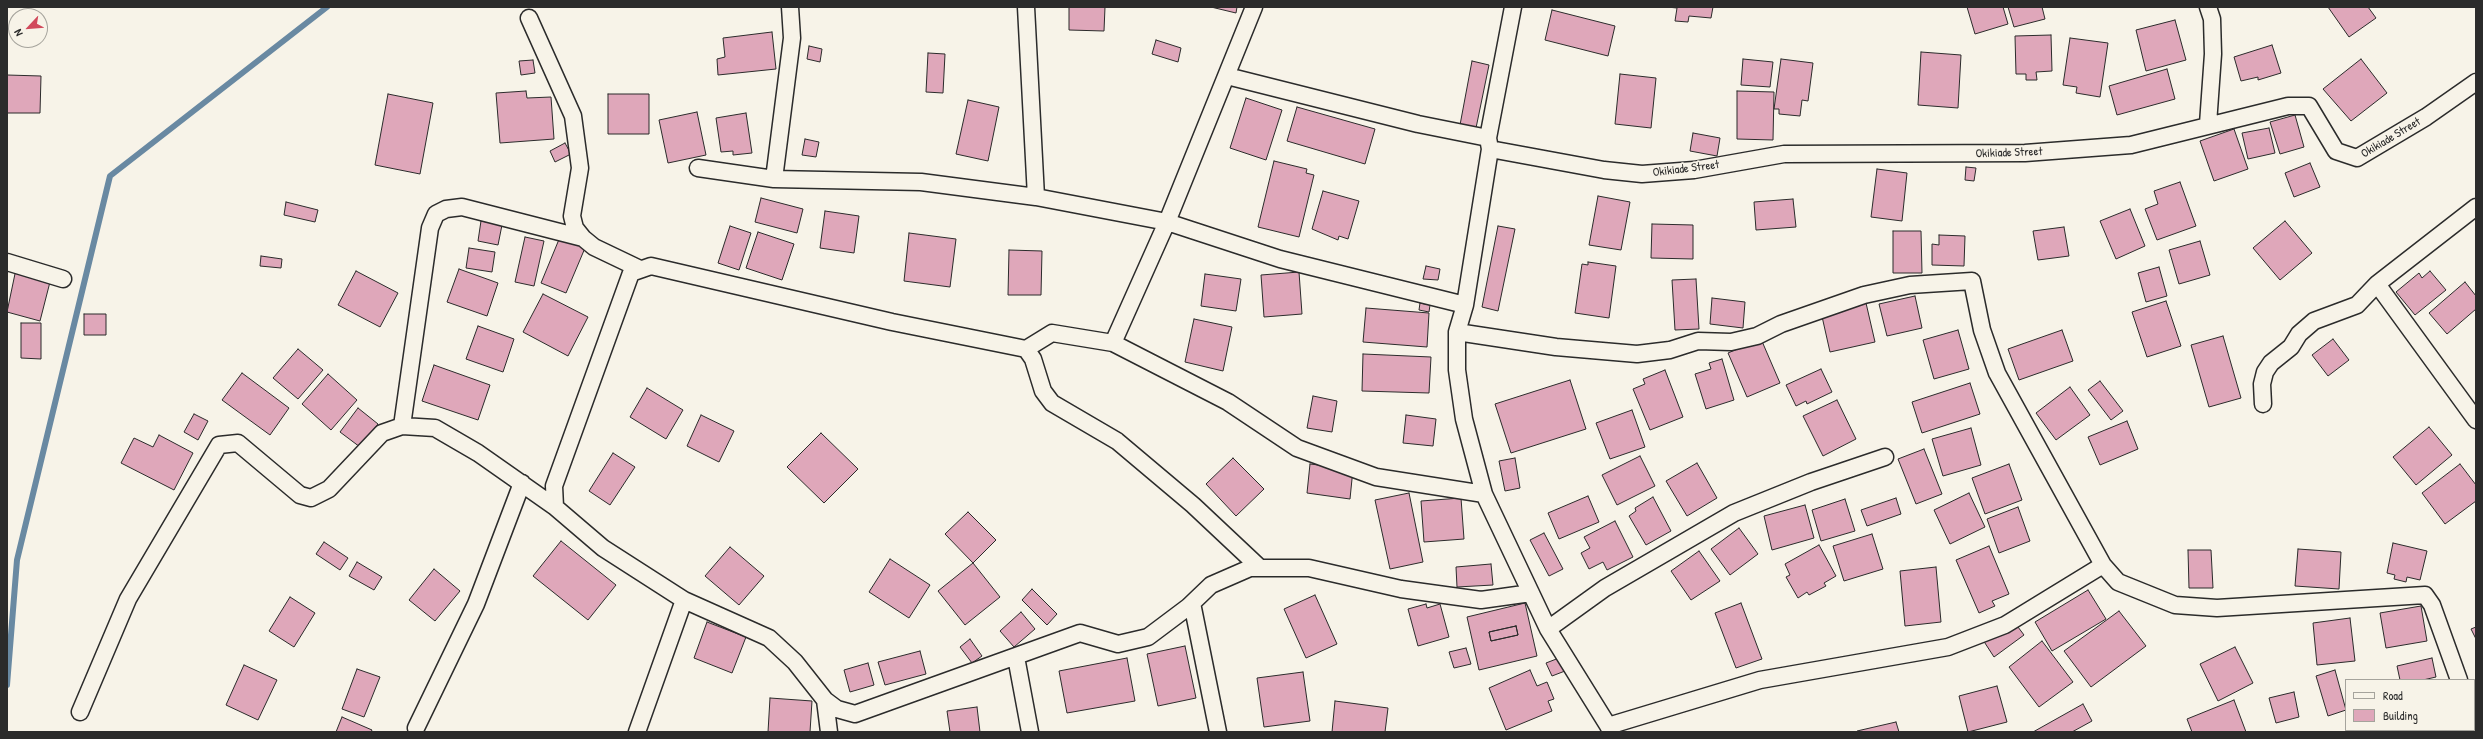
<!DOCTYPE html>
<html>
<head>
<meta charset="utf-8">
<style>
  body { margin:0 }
  #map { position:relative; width:2483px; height:739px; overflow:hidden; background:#f7f3e8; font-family:"Patrick Hand",sans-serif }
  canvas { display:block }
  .frame { position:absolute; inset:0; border:8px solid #2b2b2b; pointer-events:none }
  .legend { position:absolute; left:2345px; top:679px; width:130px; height:52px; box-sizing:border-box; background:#f7f3e8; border:1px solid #a5a39c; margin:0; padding:5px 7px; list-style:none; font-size:12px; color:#2b2b2b }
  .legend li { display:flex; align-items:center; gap:8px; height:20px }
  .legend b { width:20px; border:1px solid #a5a39c }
  .north { position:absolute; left:8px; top:8px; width:40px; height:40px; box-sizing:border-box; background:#f7f3e8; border:1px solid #a5a39c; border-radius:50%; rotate:244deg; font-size:11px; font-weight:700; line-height:16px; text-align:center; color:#2b2b2b }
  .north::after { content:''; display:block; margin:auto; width:14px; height:18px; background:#d1495b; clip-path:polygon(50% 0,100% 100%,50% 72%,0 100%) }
</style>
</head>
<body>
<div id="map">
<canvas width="2483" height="739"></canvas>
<div class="frame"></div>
<ul class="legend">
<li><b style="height:5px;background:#f7f3e8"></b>Road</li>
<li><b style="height:11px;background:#dfa7ba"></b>Building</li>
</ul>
<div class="north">N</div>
</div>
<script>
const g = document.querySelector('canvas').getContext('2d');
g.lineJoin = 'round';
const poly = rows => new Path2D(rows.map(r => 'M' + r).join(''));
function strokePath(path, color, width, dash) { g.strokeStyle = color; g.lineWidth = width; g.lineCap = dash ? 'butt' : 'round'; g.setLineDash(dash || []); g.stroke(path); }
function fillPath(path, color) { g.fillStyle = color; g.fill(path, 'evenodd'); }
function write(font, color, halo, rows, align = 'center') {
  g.font = font + ' "Patrick Hand",sans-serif'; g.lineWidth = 3.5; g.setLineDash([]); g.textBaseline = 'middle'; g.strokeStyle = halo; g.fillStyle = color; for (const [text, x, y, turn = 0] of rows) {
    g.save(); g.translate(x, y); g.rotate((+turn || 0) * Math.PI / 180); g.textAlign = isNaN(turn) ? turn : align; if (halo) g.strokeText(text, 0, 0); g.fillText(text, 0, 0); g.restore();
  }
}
strokePath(poly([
  [7,685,17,560,110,176,327,7]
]), '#6989a2', 6);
const building = poly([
  [1069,7,1105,7,1104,31,1069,30,1069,7],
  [1211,7,1237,7,1236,13,1211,7],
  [1667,7,1713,7,1711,18,1689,16,1688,22,1675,21,1677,8,1667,7],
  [1967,7,2003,7,2008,24,1975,34,1967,7],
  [2008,7,2042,7,2045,19,2014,27,2008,7],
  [2328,7,2368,7,2376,18,2349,37,2328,7],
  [1552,10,1615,26,1608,56,1545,40,1552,10],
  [2175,20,2186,60,2146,71,2136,30,2175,20],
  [772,32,776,69,718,75,717,59,725,57,723,38,772,32],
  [2051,35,2052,71,2036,72,2037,80,2026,80,2026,74,2016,74,2015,36,2051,35],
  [2070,38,2108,43,2100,97,2076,93,2077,87,2063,85,2070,38],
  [1156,40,1181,48,1178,62,1152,54,1156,40],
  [2272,45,2281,73,2258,80,2258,77,2241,81,2234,57,2272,45],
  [809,46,822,49,820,62,807,59,809,46],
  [1921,52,1961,55,1958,108,1918,105,1921,52],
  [928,53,945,54,943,93,926,92,928,53],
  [1743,59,1773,62,1770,87,1741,85,1743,59],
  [1781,59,1813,63,1808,101,1802,100,1800,116,1779,114,1779,109,1774,109,1781,59],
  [2361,59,2387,93,2351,121,2323,89,2361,59],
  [533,60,535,73,521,75,519,61,533,60],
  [1472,61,1489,65,1476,128,1460,125,1472,61],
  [2167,69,2175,99,2117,115,2109,86,2167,69],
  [1620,74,1656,78,1651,128,1615,124,1620,74],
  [7,75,41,76,40,113,7,113,7,75],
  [526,91,527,98,551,97,554,139,500,143,496,93,526,91],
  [1737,91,1774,92,1773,140,1737,139,1737,91],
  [388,94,433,103,420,174,375,165,388,94],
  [608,94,649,94,649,134,608,134,608,94],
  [1246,98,1282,110,1266,160,1230,148,1246,98],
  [968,100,999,107,988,161,956,154,968,100],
  [1297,107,1375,129,1365,164,1287,141,1297,107],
  [697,112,706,155,668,163,659,120,697,112],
  [746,113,752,153,733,155,733,151,721,152,716,118,746,113],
  [2295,115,2304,147,2280,154,2270,122,2295,115],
  [2269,128,2275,153,2248,159,2242,133,2269,128],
  [2234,129,2248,169,2214,181,2200,141,2234,129],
  [1693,133,1720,138,1717,156,1690,151,1693,133],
  [805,139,819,142,816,157,802,155,805,139],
  [565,143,571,154,555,162,550,151,565,143],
  [1274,161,1307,169,1306,173,1314,175,1299,237,1258,227,1274,161],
  [2310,163,2320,187,2294,197,2285,173,2310,163],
  [1966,167,1976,168,1974,181,1965,180,1966,167],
  [1877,169,1907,173,1902,221,1871,217,1877,169],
  [2180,182,2196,226,2157,240,2145,209,2158,204,2154,191,2180,182],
  [1323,191,1359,201,1348,239,1339,236,1338,240,1312,229,1323,191],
  [1598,196,1630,202,1621,250,1589,245,1598,196],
  [761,198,803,209,797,233,755,222,761,198],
  [1793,199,1796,227,1756,230,1754,202,1793,199],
  [286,202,318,210,315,222,284,215,286,202],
  [2130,209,2145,246,2116,259,2100,221,2130,209],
  [825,211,859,216,854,253,820,248,825,211],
  [481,221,502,225,498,245,478,241,481,221],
  [2285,221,2312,253,2280,280,2253,248,2285,221],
  [1652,224,1693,225,1693,259,1651,258,1652,224],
  [730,226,751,233,739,270,718,263,730,226],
  [1498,226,1515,229,1498,311,1482,307,1498,226],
  [2064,227,2069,256,2038,260,2033,231,2064,227],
  [1893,231,1921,231,1922,273,1893,273,1893,231],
  [758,232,794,244,782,280,746,268,758,232],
  [909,233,956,239,950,287,904,281,909,233],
  [1939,235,1965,236,1964,266,1932,265,1932,244,1939,245,1939,235],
  [525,237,544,241,534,286,515,282,525,237],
  [560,237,585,248,566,293,541,283,560,237],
  [2200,241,2210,275,2179,284,2169,250,2200,241],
  [469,248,495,252,492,272,466,268,469,248],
  [1009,250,1042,251,1041,295,1008,295,1009,250],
  [261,256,282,259,281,268,260,266,261,256],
  [1588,262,1616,266,1609,318,1575,313,1582,264,1588,265,1588,262],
  [1426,266,1440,269,1438,280,1423,279,1426,266],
  [2159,267,2167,296,2146,302,2138,273,2159,267],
  [16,269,51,278,40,321,7,312,16,269],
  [459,269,498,283,487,316,447,302,459,269],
  [356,271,398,293,380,327,338,305,356,271],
  [2430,271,2446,290,2415,315,2396,292,2419,273,2422,278,2430,271],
  [1299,272,1302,314,1264,317,1261,275,1299,272],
  [1205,274,1241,279,1236,311,1201,306,1205,274],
  [1696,279,1699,329,1675,330,1672,280,1696,279],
  [2465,282,2476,296,2476,309,2447,334,2429,313,2465,282],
  [543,294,588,317,568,356,523,332,543,294],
  [1915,296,1922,328,1887,336,1879,304,1915,296],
  [1712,298,1745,302,1743,328,1710,324,1712,298],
  [2166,301,2181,346,2147,357,2132,312,2166,301],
  [1420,303,1430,305,1429,312,1419,310,1420,303],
  [1866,303,1875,342,1830,352,1821,312,1866,303],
  [1366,308,1429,313,1427,347,1363,342,1366,308],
  [84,314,106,314,106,335,84,335,84,314],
  [1194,319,1232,327,1223,371,1185,362,1194,319],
  [21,323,41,323,41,359,21,358,21,323],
  [478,326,514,339,503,372,466,359,478,326],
  [1958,330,1969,369,1934,379,1923,340,1958,330],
  [2062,330,2073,361,2019,380,2008,349,2062,330],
  [2223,336,2241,398,2209,407,2191,345,2223,336],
  [1761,339,1780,383,1747,397,1728,353,1761,339],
  [2333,339,2349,360,2328,376,2312,355,2333,339],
  [298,349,323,370,298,399,273,378,298,349],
  [1363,354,1431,357,1429,393,1362,391,1363,354],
  [1722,359,1734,400,1706,409,1695,374,1711,369,1709,363,1722,359],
  [434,365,490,385,478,420,422,401,434,365],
  [1821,369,1832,392,1807,404,1806,401,1796,406,1786,385,1821,369],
  [1665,370,1683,417,1650,430,1633,389,1645,384,1643,379,1665,370],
  [242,373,289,408,270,435,222,400,242,373],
  [328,374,357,400,331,430,302,404,328,374],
  [1570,380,1586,429,1511,453,1495,404,1570,380],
  [2100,381,2123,411,2111,420,2088,390,2100,381],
  [1970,383,1980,414,1922,433,1912,402,1970,383],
  [2070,387,2090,415,2056,440,2036,413,2070,387],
  [647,388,683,410,666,439,630,417,647,388],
  [1313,396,1337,401,1332,432,1307,428,1313,396],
  [1837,400,1856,439,1823,456,1803,416,1837,400],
  [358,408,378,424,360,447,340,432,358,408],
  [1632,410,1645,447,1610,459,1596,423,1632,410],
  [194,414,208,421,198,440,184,432,194,414],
  [701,415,734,431,719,462,687,446,701,415],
  [1406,415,1436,419,1433,446,1403,443,1406,415],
  [2127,421,2138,449,2100,465,2088,437,2127,421],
  [2429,427,2452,455,2416,485,2393,457,2429,427],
  [1971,428,1981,465,1943,476,1932,439,1971,428],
  [821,433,858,469,824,503,787,467,821,433],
  [159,435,193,453,174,490,121,463,134,438,153,447,159,435],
  [1924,449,1942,494,1916,504,1898,459,1924,449],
  [613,453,635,467,610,505,589,491,613,453],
  [1640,456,1655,486,1617,505,1602,475,1640,456],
  [1233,458,1264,489,1236,516,1206,484,1233,458],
  [1515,458,1520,488,1505,491,1499,461,1515,458],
  [1697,463,1717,498,1687,516,1666,481,1697,463],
  [1310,464,1353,469,1350,499,1307,493,1310,464],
  [2009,464,2022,500,1985,514,1972,478,2009,464],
  [2460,464,2476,485,2476,501,2445,524,2422,493,2460,464],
  [1409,493,1423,562,1390,569,1375,500,1409,493],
  [1969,493,1985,527,1950,544,1934,510,1969,493],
  [1588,496,1599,522,1559,539,1548,513,1588,496],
  [1653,497,1671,531,1646,545,1629,516,1636,511,1635,508,1653,497],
  [1461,498,1464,539,1424,542,1421,501,1461,498],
  [1896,498,1901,514,1867,526,1861,510,1896,498],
  [1845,499,1855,531,1821,541,1812,510,1845,499],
  [1805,505,1814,538,1772,550,1764,516,1805,505],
  [2018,507,2030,541,1999,553,1987,519,2018,507],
  [968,512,996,540,973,563,945,534,968,512],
  [1615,521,1633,557,1607,570,1603,562,1589,569,1581,553,1590,548,1584,537,1615,521],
  [1739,528,1758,554,1730,575,1711,549,1739,528],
  [1544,533,1563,569,1549,576,1530,540,1544,533],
  [1872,534,1883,569,1844,581,1833,546,1872,534],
  [561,541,616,585,588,620,533,576,561,541],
  [324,542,348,558,340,570,316,554,324,542],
  [2393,543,2427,551,2420,580,2407,577,2406,582,2394,579,2395,575,2387,573,2393,543],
  [1819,545,1836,576,1824,583,1826,586,1809,595,1807,592,1798,598,1786,577,1790,575,1785,564,1819,545],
  [1989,546,2009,594,1992,601,1995,606,1979,613,1956,560,1989,546],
  [730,547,764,576,739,605,705,576,730,547],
  [2298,549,2341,552,2339,589,2295,586,2298,549],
  [2188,550,2211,550,2213,588,2189,588,2188,550],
  [1699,551,1720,581,1691,600,1671,571,1699,551],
  [890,559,930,585,909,618,869,592,890,559],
  [357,562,382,577,374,590,349,576,357,562],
  [973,563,1000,597,965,625,938,591,973,563],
  [1491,564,1493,585,1457,587,1456,567,1491,564],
  [1936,567,1941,622,1905,626,1900,571,1936,567],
  [434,569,460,591,435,621,409,600,434,569],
  [1032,589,1057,614,1047,625,1022,600,1032,589],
  [2088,590,2106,619,2052,651,2035,622,2088,590],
  [1315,595,1337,644,1306,658,1284,609,1315,595],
  [290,597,315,613,294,647,269,631,290,597],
  [1525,603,1537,656,1479,670,1467,617,1525,603],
  [1516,626,1518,635,1491,641,1489,632,1516,626],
  [1741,603,1762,659,1736,668,1715,613,1741,603],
  [1426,604,1427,608,1440,604,1449,637,1418,646,1408,609,1426,604],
  [2421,606,2427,641,2386,648,2380,613,2421,606],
  [2119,611,2146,646,2091,687,2064,651,2119,611],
  [1021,612,1035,629,1014,647,1000,631,1021,612],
  [2350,618,2355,661,2317,665,2313,623,2350,618],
  [2012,619,2024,635,1994,657,1983,640,2012,619],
  [707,622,746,637,732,673,694,658,707,622],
  [1516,626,1518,635,1491,641,1489,632,1516,626],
  [2476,627,2476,639,2471,629,2476,627],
  [970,639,982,656,972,663,960,647,970,639],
  [2042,641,2073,682,2039,707,2009,667,2042,641],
  [1185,646,1196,698,1158,706,1147,654,1185,646],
  [2235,647,2253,683,2218,701,2200,664,2235,647],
  [1466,648,1471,664,1454,668,1449,652,1466,648],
  [920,651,926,674,885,685,878,662,920,651],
  [1127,658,1135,701,1067,713,1059,671,1127,658],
  [1559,658,1565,671,1552,676,1546,663,1559,658],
  [2432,658,2436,677,2423,680,2400,680,2397,666,2432,658],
  [868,663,874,685,850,692,844,670,868,663],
  [244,665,277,680,258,720,226,705,244,665],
  [357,669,380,677,364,717,342,709,357,669],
  [1530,670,1537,686,1547,682,1554,699,1548,701,1552,711,1506,730,1489,688,1530,670],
  [2335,670,2346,710,2328,716,2316,676,2335,670],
  [1303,672,1310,721,1264,727,1257,678,1303,672],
  [1997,686,2007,722,1968,732,1959,696,1997,686],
  [2294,692,2299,717,2276,723,2269,698,2294,692],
  [770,698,812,701,810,732,768,732,770,698],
  [2234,700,2246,732,2192,732,2187,719,2234,700],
  [1335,701,1388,708,1385,732,1332,732,1335,701],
  [2083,704,2092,721,2072,732,2033,732,2083,704],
  [977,707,980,732,950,732,947,711,977,707],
  [342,717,372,730,371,732,336,732,342,717],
  [1896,722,1899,732,1857,732,1857,731,1896,722]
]);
fillPath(building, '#dfa7ba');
strokePath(building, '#2b2b2b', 1);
const minor = poly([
  [1026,7,1036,197],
  [1513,7,1488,138,1490,149,1465,305,1457,332,1457,370,1464,419,1484,494,1548,629,1612,732],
  [2208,7,2212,19,2213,54,2208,124],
  [529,18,573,116,580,168,572,216,575,228,583,238,594,247,640,269],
  [1227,76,1418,124,1488,138],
  [1490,149,1604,170,1642,174,1694,170,1784,154,2025,153,2131,145,2288,106,2309,106,2336,151,2357,158,2426,117,2476,82],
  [698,168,774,179,921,182,1036,197,1167,222,1280,259,1465,305],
  [774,179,792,38,790,7],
  [7,262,63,279],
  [2377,284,2476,420],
  [1457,332,1556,347,1637,354,1670,350,1698,341,1731,342,1757,336,1781,324,1864,295,1910,285,1972,281,1982,330,1997,373,2103,565],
  [1113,343,1167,222,1254,7],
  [1026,349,1052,333,1113,343,1228,402,1297,448,1376,477,1484,494],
  [2263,404,2262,384,2265,372,2271,363,2291,347,2299,334,2314,321,2357,305,2377,284,2476,207],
  [402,426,430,228,436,214,446,209,462,207,583,238],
  [1259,567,1193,505,1117,441,1052,403,1043,391,1033,359,1026,349,892,322,651,266,631,273,554,486,555,507,603,548,684,600,769,638,795,662,825,700,837,709,855,714,1080,633,1118,644,1148,637,1188,607,1211,585,1250,568,1309,568,1401,589,1481,600,1531,593],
  [1192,603,1218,732],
  [1548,629,1605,588,1734,513,1811,482,1885,457],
  [1016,657,1030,732],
  [825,700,829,732],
  [2474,704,2476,704],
  [80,712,128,599,219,445,238,443,300,495,311,498,329,489,382,433,402,426,435,428,478,453,555,507],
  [1608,726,1760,680,1948,647,2005,625,2103,565,2118,582,2175,605,2217,608,2425,595,2432,605,2459,680],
  [416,728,476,604,522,483],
  [637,732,684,600],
  [2456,732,2457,730]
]);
strokePath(minor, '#2b2b2b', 19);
strokePath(minor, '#f7f3e8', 16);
write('12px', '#2b2b2b', '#f7f3e8', [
  ["Okikiade Street",2391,138,-31],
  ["Okikiade Street",2009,153,-2],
  ["Okikiade Street",1686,169,-7]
]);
</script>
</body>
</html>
